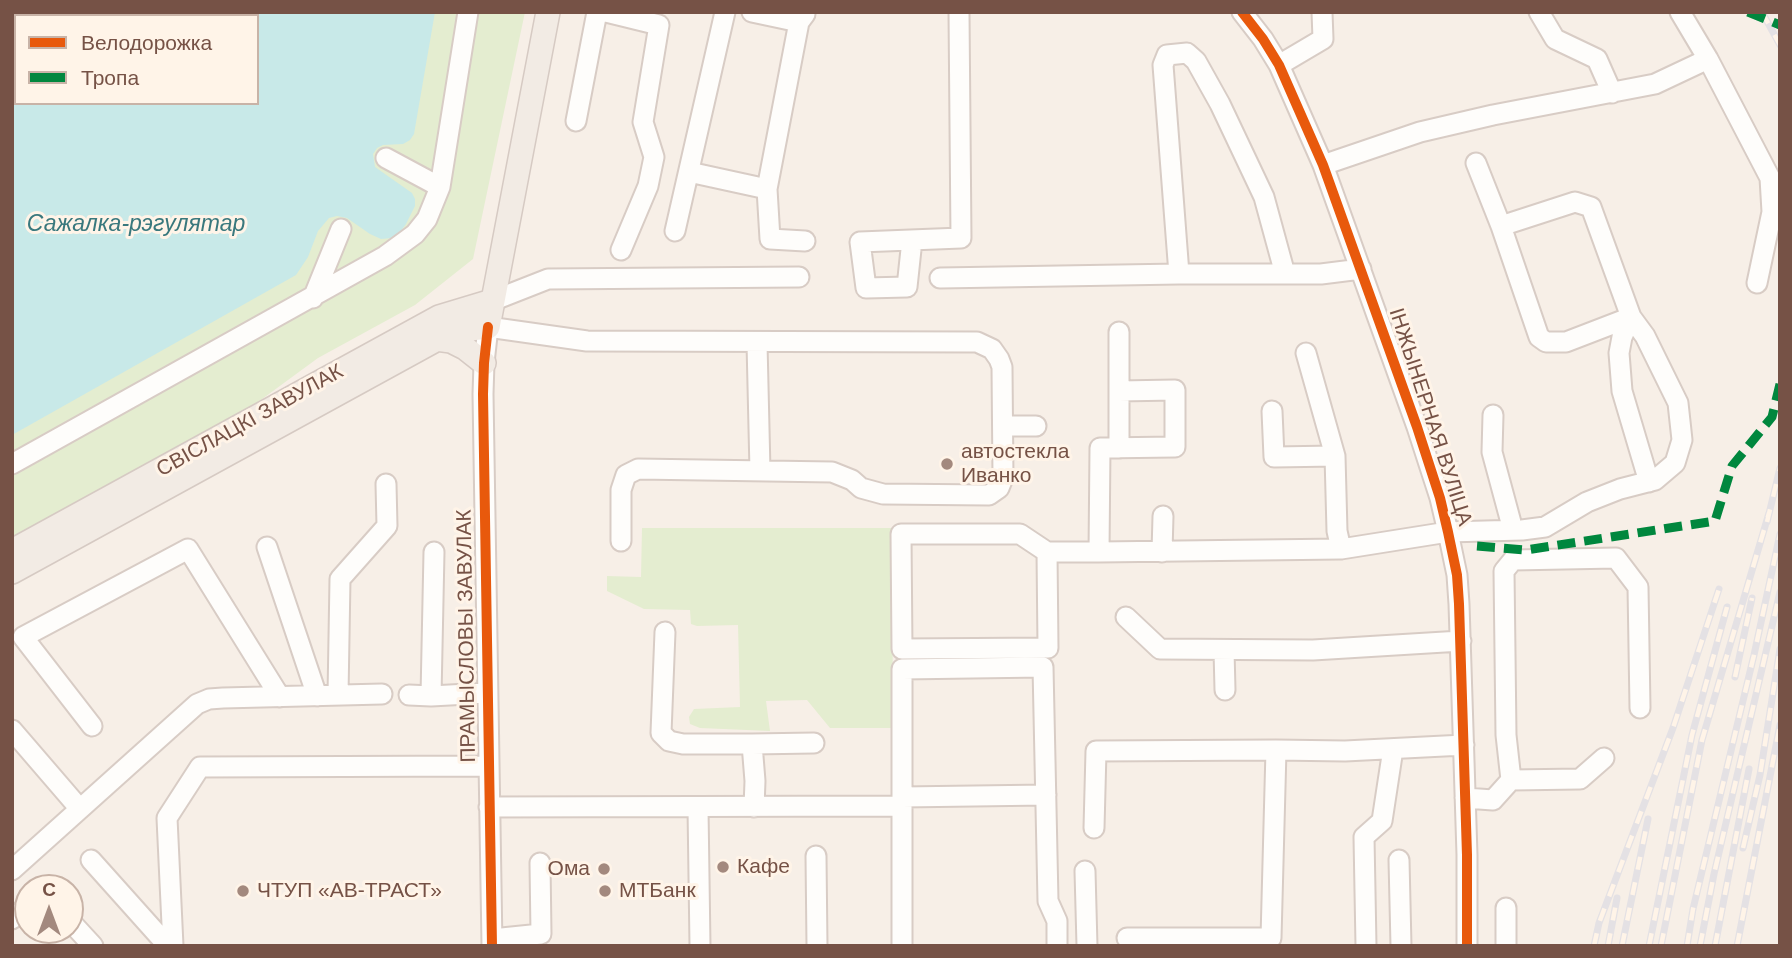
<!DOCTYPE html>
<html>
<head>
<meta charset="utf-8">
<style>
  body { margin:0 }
  #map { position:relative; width:1792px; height:958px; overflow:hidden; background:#f7efe7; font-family:Arial,sans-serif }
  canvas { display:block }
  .frame { position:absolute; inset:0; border:14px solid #765246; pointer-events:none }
  .legend { position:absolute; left:14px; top:14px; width:245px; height:91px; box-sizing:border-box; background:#fff4e8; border:2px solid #c8b3a7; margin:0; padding:9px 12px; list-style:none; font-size:21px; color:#765246 }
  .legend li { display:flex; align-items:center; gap:14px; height:35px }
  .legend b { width:35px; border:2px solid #c8b3a7 }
  .north { position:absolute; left:14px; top:874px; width:70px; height:70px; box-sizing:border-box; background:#fff4e8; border:2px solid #c8b3a7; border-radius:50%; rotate:0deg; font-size:19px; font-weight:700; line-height:28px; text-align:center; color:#765246 }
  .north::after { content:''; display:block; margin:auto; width:24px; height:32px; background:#a3897e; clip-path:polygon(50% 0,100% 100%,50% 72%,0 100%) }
</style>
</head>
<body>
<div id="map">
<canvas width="1792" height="958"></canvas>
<div class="frame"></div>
<ul class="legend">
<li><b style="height:9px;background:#e8590c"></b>Велодорожка</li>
<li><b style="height:9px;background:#00873e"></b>Тропа</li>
</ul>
<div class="north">С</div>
</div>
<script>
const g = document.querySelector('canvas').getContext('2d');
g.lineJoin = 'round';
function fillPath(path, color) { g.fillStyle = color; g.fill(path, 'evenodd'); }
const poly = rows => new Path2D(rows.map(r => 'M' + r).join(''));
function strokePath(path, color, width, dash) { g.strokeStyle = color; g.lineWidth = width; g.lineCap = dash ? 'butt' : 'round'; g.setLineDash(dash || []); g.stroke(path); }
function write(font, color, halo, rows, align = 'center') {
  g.font = font + ' Arial,sans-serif'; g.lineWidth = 6; g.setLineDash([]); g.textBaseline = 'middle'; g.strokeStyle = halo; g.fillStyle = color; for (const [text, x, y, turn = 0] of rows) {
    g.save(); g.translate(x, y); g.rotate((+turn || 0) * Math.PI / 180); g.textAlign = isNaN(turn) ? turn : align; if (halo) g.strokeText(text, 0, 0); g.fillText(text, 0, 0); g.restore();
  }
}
fillPath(poly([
  [12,12,525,12,473,259,415,305,318,358,243,413,12,542],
  [16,16,257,16,257,103,16,103],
  [642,528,892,528,893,728,830,728,807,700,766,701,770,731,700,728,690,724,689,717,694,709,740,707,738,625,697,626,691,624,690,610,644,609,607,591,607,576,641,577]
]), '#e4edd0');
fillPath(poly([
  [27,12,435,12,414,134,410,140,403,144,383,145,377,148,373,154,375,167,412,193,415,199,415,206,406,224,400,232,392,238,381,239,370,234,347,218,337,216,329,218,318,231,308,257,296,275,12,435,12,18,16,17,16,103,257,103,257,16,19,16]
]), '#c8e9e8');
const minor = poly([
  [606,12,659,25,643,122,654,157,648,186,621,250],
  [752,12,799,22,805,14],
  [1242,12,1263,39,1279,65,1323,165,1417,427,1440,498,1448,532,1457,575,1459,604,1467,855,1467,946],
  [1539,12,1555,39,1597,59,1612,93],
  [1680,12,1708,59],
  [1279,65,1323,39,1322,12],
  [576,121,597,12],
  [386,158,440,187],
  [1476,163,1501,226,1539,337,1546,342,1566,342,1631,317],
  [1323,165,1420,132,1493,115,1655,84,1708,59,1770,178,1772,212,1757,283],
  [689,172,767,189,799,22],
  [767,189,770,239,805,241],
  [675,231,725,12],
  [912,240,907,287,866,288,860,242,961,238,959,12],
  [1285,274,1264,197,1220,104,1196,61,1187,53,1167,55,1163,65,1179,274,1321,274,1361,269],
  [940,278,1179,274],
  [313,298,341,229],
  [492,301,548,279,799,277],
  [1631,317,1622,337,1619,353,1622,391,1649,482],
  [1119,332,1119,391],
  [757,343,760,471],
  [1306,353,1335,456,1337,531,1341,549],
  [1272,411,1274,457,1335,456],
  [1493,415,1492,452,1513,530],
  [1003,426,1036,426],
  [1119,448,1119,391,1175,390,1175,447,1100,448,1099,552,1341,549,1448,532,1522,530,1545,527,1587,502,1620,489,1655,480,1675,463,1682,440,1678,403,1645,336,1631,317,1591,207,1575,202,1501,226],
  [12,464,385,256,415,234,427,219,440,187,468,12],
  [267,547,317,696],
  [434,552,431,696,487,693],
  [1047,552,1048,648,902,649,901,534,1020,534,1047,552,1099,552],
  [1162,552,1163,516],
  [1126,617,1160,649,1313,650,1461,641],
  [665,632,661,733,669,741,683,744,752,744,755,781,754,807],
  [1224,650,1225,690],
  [338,695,340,579,387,526,386,484],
  [409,695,431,696],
  [92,726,23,637,188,549,280,697],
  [12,730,80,809],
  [752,744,814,743],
  [1511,780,1506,735,1504,571,1513,560,1616,558,1638,587,1640,708],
  [902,797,1046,795],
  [1465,798,1493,800,1511,780,1580,779,1604,758],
  [489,807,902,806],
  [698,808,700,946],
  [1094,828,1096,751,1276,750],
  [816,856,817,946],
  [91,860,168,946],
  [1399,860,1401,946],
  [12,870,197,704,209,699,223,698,382,694],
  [1085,871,1087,946],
  [12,919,28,906],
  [70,921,93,946],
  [1127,938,1271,938,1276,750,1345,751,1464,745],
  [492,939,541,934,540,863],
  [173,946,167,818,200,767,488,766],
  [492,946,483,394,484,363,488,327,587,341,977,342,992,349,999,359,1002,367,1003,478,999,488,989,495,883,494,861,488,852,480,832,472,638,469,626,475,621,490,621,541],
  [902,946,902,669,1043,667,1048,901,1057,921,1057,946],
  [1366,946,1364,837,1382,821,1393,749],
  [1506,946,1506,908]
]);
const major = poly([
  [436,339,451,341,465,348,484,363],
  [12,551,439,317,492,301],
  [12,572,452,331,488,327,548,12]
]);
strokePath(minor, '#d8ccc5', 23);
strokePath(major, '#d6cac3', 26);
strokePath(minor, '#fefdfb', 19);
strokePath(major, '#f2ebe4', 23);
const rail = poly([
  [1762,12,1780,45],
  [1767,522,1780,468],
  [1735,677,1752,598],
  [1743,848,1760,775,1780,649],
  [1594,946,1599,923,1673,728,1719,589],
  [1608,946,1617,898],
  [1622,946,1648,819],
  [1649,946,1692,735,1727,607],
  [1661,946,1702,740,1769,513],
  [1687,946,1693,909,1754,655,1780,534],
  [1700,946,1714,874,1780,592],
  [1715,946,1749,769],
  [1737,946,1780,725]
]);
strokePath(rail, '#e4e1e4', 7);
strokePath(rail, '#fff4e8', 4.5, [13]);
strokePath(poly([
  [1748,12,1780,25],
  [1477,546,1526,550,1715,521,1732,466,1772,417,1780,384]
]), '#00873e', 9, [18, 9]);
strokePath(poly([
  [1242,12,1263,39,1279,65,1323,165,1417,427,1440,498,1448,532,1457,575,1459,604,1467,855,1467,946],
  [488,327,484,363,483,394,492,946]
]), '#e8590c', 10);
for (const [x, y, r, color] of [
  [947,464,7,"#a3897e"],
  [723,867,7,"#a3897e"],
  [604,869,7,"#a3897e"],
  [243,891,7,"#a3897e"],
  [605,891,7,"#a3897e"]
]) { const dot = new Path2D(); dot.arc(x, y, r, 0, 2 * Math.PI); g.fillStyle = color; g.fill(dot); strokePath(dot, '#fff4e8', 2.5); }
write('21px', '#765246', '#fff4e8', [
  ["ІНЖЫНЕРНАЯ ВУЛІЦА",1430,417,72],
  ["СВІСЛАЦКІ ЗАВУЛАК",250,421,-29],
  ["ПРАМЫСЛОВЫ ЗАВУЛАК",467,636,-91]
]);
write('21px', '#765246', '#fff4e8', [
  ["автостекла",961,452],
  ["Иванко",961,476],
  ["Кафе",737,867],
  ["Ома",590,869,"right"],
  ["ЧТУП «АВ-ТРАСТ»",257,891],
  ["МТБанк",619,891]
], 'left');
write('italic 23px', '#39787d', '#fff4e8', [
  ["Сажалка-рэгулятар",136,225]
]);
</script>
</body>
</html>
